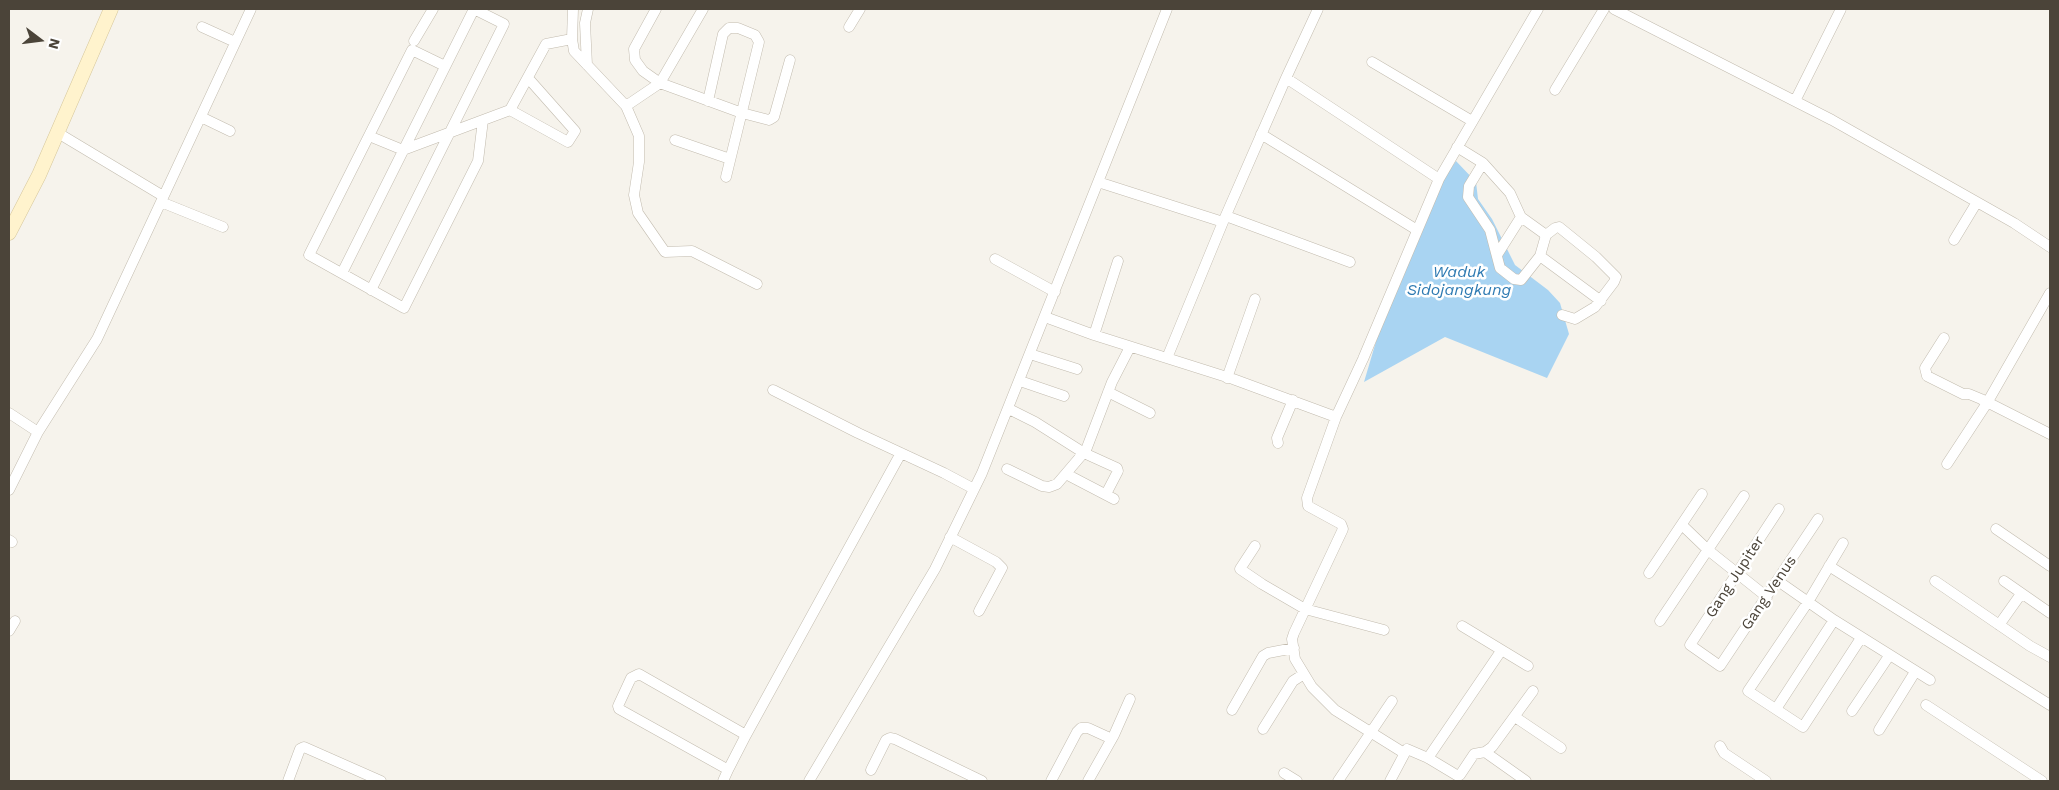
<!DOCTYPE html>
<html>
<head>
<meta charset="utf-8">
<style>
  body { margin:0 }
  #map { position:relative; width:2059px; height:790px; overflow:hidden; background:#f6f3ec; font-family:"Work Sans",sans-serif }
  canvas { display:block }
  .frame { position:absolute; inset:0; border:10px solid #4b4439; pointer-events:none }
  .north { position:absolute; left:15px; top:15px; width:50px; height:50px; -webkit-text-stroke:4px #fff; paint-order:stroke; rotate:105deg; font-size:14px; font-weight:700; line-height:20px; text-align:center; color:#4b4439 }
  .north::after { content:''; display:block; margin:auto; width:18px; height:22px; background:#4b4439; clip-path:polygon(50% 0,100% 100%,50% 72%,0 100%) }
</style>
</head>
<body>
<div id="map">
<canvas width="2059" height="790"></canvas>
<div class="frame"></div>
<div class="north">N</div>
</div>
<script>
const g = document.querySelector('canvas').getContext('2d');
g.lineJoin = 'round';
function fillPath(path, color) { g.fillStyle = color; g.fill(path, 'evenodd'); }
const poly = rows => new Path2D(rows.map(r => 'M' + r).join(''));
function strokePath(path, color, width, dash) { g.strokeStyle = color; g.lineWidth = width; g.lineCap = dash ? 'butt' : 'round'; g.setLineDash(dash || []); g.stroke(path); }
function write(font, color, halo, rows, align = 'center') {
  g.font = font + ' "Work Sans",sans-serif'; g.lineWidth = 5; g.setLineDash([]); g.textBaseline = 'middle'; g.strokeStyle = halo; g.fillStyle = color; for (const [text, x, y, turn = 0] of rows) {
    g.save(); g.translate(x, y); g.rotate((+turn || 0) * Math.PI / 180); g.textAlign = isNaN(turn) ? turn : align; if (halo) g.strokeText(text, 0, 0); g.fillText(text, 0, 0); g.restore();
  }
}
fillPath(poly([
  [1456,161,1476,182,1478,199,1492,219,1515,265,1548,290,1560,303,1569,334,1547,378,1445,337,1364,382,1388,301,1433,193]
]), '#a9d4f2');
const minor = poly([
  [573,9,572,39,574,51,626,106,639,136,639,162,634,195,638,213,665,252,692,251,757,284],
  [656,9,634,49,635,60,643,71,660,83,742,113,769,120,774,117,790,60],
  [1614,9,1832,120,2014,223,2050,247],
  [202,27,235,42],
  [849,27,860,9],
  [414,41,433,9],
  [1372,62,1472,121],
  [587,65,585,23,588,9],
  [445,66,412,50,309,255,404,308,478,161,483,120],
  [1286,78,1439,179],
  [1555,90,1604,9],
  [708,101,723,34,729,28,738,28,755,35,759,42,726,177],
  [1795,101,1841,9],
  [626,106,660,83,703,9],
  [510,110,568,142,575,131,528,78],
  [201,117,230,131],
  [58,133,163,196],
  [1261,134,1417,230],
  [369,136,403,150,510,110,546,44,572,39],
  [675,140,730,159],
  [1457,147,1483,163,1469,186,1468,197,1490,230,1500,268,1514,279,1521,280,1540,256,1546,235,1521,217,1510,193,1483,163],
  [1098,182,1223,222],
  [161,202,223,227],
  [1226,216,1350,262],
  [1546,235,1555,228,1559,227,1596,257,1616,277,1614,282,1595,307,1575,319,1562,315],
  [1954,240,1977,202],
  [1497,255,1521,217],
  [1540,256,1601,301],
  [995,259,1055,292],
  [342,273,474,9,504,24,371,290],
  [1045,317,1094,335,1233,379,1336,417],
  [1094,335,1118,261],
  [1944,338,1925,368,1927,376,1963,394,1969,394,1981,399,2050,434],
  [1030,354,1077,369],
  [1167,358,1223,222,1286,78,1318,9],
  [1227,378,1255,299],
  [1020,381,1064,396],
  [773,390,858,433,944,473,974,489],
  [1108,392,1150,413],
  [1009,409,1035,422,1084,453,1117,468,1118,471,1106,494],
  [9,413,38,432],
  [1278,443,1277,438,1293,400],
  [1947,464,1987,403,2050,293],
  [1007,469,1042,486,1049,487,1057,484,1086,450,1112,382,1130,347],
  [1066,474,1114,499],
  [9,490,38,432,97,339,251,9],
  [1779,509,1690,645,1720,666,1818,519],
  [1682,525,1708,550,1767,597],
  [1996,529,2050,566],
  [950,537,996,562,1002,568,979,611],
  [9,540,12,542],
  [1843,543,1808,602,1748,691,1803,727,1861,638],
  [1255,546,1240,569,1262,584,1305,609,1384,630],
  [1829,566,2050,705],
  [1649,573,1702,494],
  [1778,581,1834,620,1930,680],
  [1935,581,2030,646,2050,657],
  [2004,581,2050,613],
  [1660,621,1744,496],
  [1999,625,2021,594],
  [1462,626,1528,666],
  [9,631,15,621],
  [1926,705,2042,781],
  [1776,709,1834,620],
  [1232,710,1263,656,1268,653,1294,648],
  [1852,711,1889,656],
  [1515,717,1561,748],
  [1263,729,1293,681,1304,674],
  [1879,730,1915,672],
  [1720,746,1724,753,1766,781],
  [1485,752,1526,781],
  [1404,753,1335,710,1312,687,1295,659,1292,639,1294,633,1343,529,1341,524,1308,506,1307,498,1336,417,1363,359,1439,179,1538,9],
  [1428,758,1501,651],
  [728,770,746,735],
  [871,770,886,740,890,738,895,739,982,781],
  [1284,773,1297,781],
  [288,781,300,749,304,747,381,781],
  [723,781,728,770,725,768,619,709,618,706,631,678,639,674,746,735,901,453],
  [809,781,935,569,982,473,1167,9],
  [1051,781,1077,732,1081,728,1088,728,1112,739],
  [1088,781,1114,735,1130,699],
  [1338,781,1392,701],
  [1390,781,1407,749,1428,758,1458,776,1460,775,1474,754,1485,752,1492,747,1533,691]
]);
const secondary = poly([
  [9,233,39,175,111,9]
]);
strokePath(minor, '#c2bbae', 11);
strokePath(secondary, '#d6c79b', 15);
strokePath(minor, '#fff', 10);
strokePath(secondary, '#fff3cd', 14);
write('15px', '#4b4439', '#fff', [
  ["Gang Jupiter",1735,577,-57],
  ["Gang Venus",1769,593,-56]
]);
write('italic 16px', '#2e7ab2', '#fff', [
  ["Waduk",1459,272],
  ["Sidojangkung",1459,290]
]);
</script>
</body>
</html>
